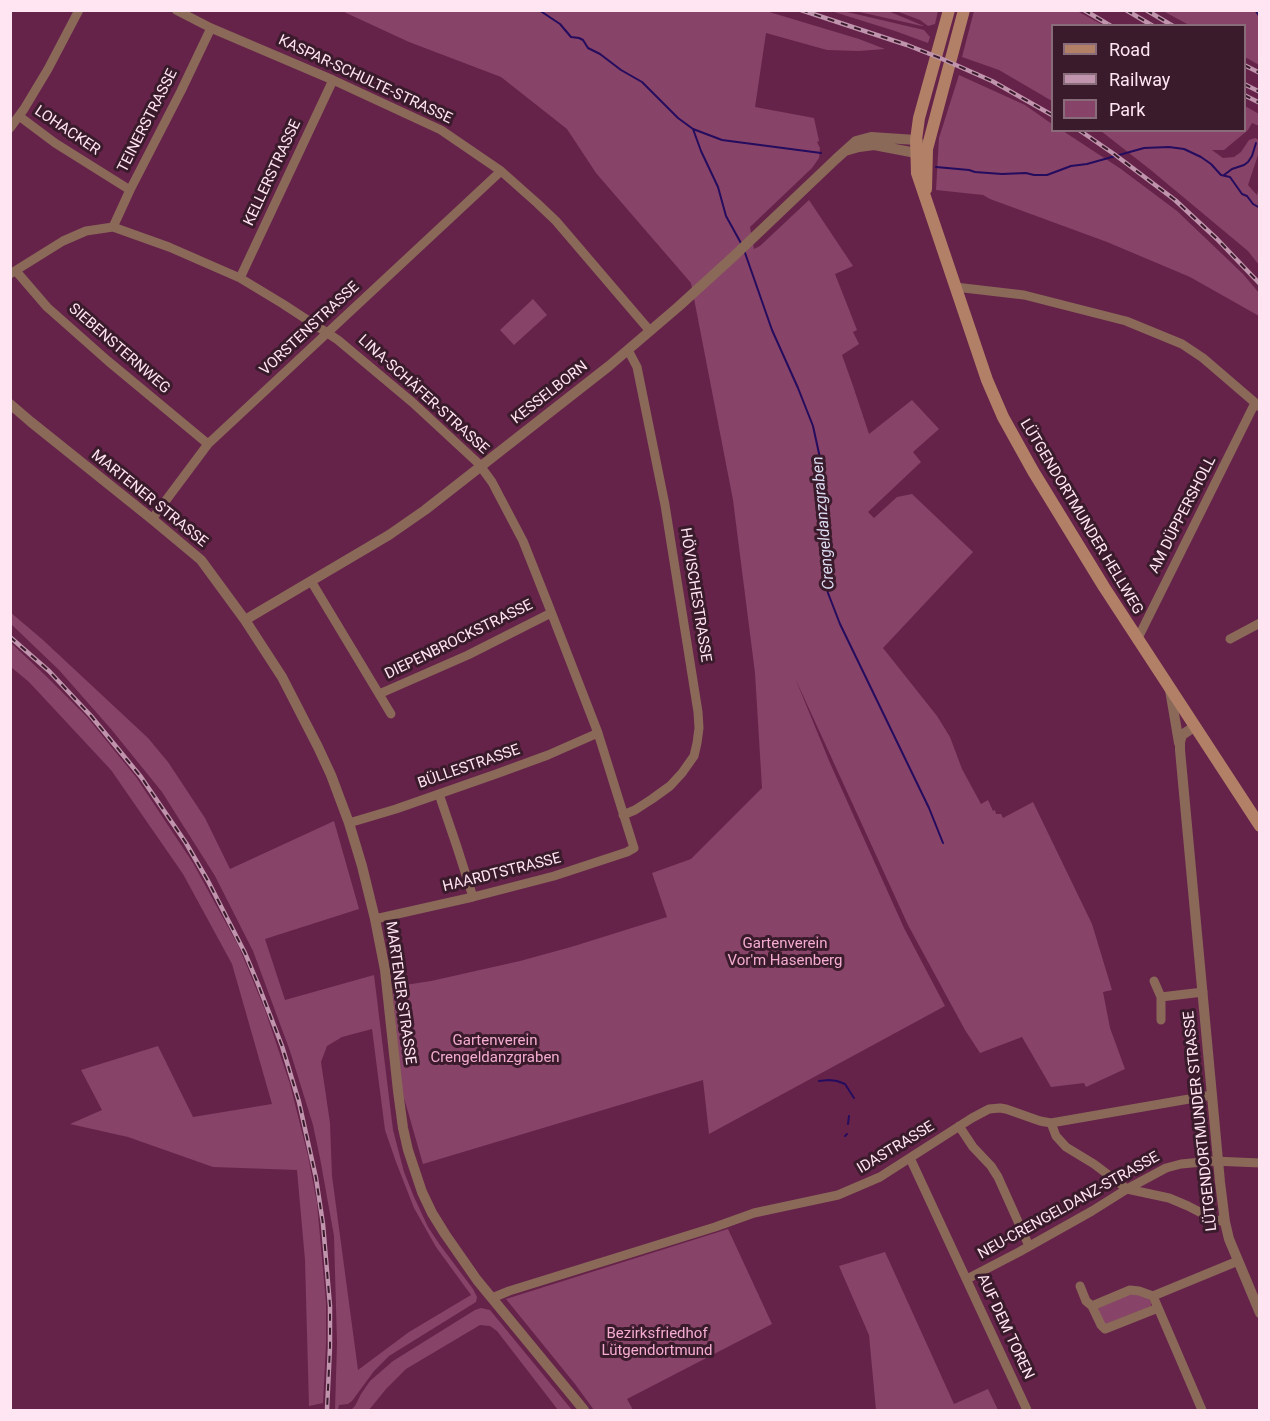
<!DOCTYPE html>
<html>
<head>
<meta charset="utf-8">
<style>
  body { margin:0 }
  #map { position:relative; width:1270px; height:1421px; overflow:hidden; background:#66234a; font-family:Roboto,sans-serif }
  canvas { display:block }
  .frame { position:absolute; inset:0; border:12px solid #ffe5f1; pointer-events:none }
  .legend { position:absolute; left:1051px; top:24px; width:195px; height:108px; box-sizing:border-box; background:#391b2b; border:2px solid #886c7a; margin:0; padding:8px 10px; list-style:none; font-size:18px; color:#ffe5f1 }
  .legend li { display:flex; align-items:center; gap:12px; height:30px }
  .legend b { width:30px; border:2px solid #886c7a }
</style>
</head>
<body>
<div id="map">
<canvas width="1270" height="1421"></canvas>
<div class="frame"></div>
<ul class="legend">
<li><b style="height:8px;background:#b28066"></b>Road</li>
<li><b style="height:8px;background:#bf94ac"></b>Railway</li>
<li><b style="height:16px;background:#874368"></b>Park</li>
</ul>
</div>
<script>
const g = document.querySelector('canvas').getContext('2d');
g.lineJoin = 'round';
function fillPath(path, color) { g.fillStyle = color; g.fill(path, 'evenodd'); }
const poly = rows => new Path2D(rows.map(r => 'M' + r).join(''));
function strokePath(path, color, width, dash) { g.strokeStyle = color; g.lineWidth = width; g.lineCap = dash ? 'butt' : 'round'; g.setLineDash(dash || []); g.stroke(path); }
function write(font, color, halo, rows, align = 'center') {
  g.font = font + ' Roboto,sans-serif'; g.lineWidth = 6; g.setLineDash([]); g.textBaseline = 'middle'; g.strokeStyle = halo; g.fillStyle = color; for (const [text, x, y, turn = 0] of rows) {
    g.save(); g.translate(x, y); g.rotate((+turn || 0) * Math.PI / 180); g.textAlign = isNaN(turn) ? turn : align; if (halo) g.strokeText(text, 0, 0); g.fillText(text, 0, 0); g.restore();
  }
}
fillPath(poly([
  [342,11,766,11,859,39,885,49,859,51,827,50,766,33,755,107,814,118,819,141,817,142,820,148,819,158,812,168,750,227,754,249,760,246,809,200,853,266,835,274,857,330,853,332,859,344,842,355,852,383,869,434,912,400,939,429,913,452,921,462,868,512,874,518,897,497,912,494,973,552,883,648,937,716,950,737,962,769,981,804,988,800,993,811,995,810,996,814,1001,814,1003,818,1033,802,1092,924,1112,990,1103,992,1110,1028,1125,1069,1086,1087,1084,1083,1051,1087,1022,1037,980,1053,965,1030,908,925,795,678,830,763,904,928,945,1006,709,1134,703,1080,423,1164,402,1091,392,987,431,981,520,961,571,947,667,917,652,873,691,859,762,788,755,673,733,500,691,283,596,173,567,129,501,77,409,42],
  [831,11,843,11,924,30,930,37,928,43,895,31],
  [855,11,888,11,924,26,922,26],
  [896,11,938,10,938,11,935,24,928,26,920,20],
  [974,11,1077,11,1103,25,1052,26,1052,101,999,70,962,57],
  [1163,11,1259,11,1259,65,1245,57,1244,26,1189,25],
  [959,75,1025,105,1052,124,1052,130,1063,131,1121,169,1177,211,1243,274,1259,293,1259,316,1190,277,1107,242,990,199,983,195,936,190,939,138],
  [1245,106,1259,114,1259,126,1252,123,1248,130,1224,150,1212,150,1223,158,1234,157,1241,152,1249,140,1255,138,1259,140,1259,152,1248,185,1257,195,1259,185,1259,265,1248,251,1152,171,1101,131,1244,130],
  [533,299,547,315,514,345,500,330],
  [10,612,43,640,148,738,168,762,205,818,230,869,334,821,359,909,265,939,285,1000,374,975,393,1130,404,1172,414,1197,428,1227,440,1245,473,1289,477,1297,476,1302,389,1356,374,1371,352,1401,348,1404,339,1405,338,1410,335,1410,337,1343,334,1236,320,1158,313,1125,290,1051,253,951,215,876,162,792,111,729,59,670,11,624],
  [372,1029,385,1130,396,1162,414,1208,436,1247,471,1295,409,1332,358,1370,332,1176,330,1123,321,1062,327,1046,342,1037],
  [10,642,46,676,87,717,136,777,193,863,239,947,265,1010,290,1084,308,1156,317,1203,326,1303,326,1344,323,1403,309,1406,305,1260,297,1170,213,1167,128,1137,70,1124,102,1110,81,1070,158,1046,193,1117,272,1104,232,964,183,874,111,770,29,682,11,667],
  [728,1229,772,1324,627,1399,633,1410,594,1410,575,1384,506,1299],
  [885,1252,954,1404,988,1389,998,1410,876,1410,869,1335,839,1266],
  [1130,1293,1149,1298,1151,1303,1151,1306,1105,1325,1099,1316,1098,1306],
  [481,1308,490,1310,572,1410,558,1410,497,1331,490,1326,480,1325,406,1369,386,1389,369,1410,351,1410,355,1406,361,1394,370,1381,393,1361,475,1310]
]), '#874368');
strokePath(poly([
  [539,10,560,24,571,37,579,38,583,40,588,48,600,54,621,70,642,82,678,118,693,129,722,140,821,153],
  [1255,10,1260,17],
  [693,129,701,151,718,187,726,216,742,245],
  [936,167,969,170,975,172,1002,174,1026,173,1034,175,1047,175,1071,166,1087,164,1144,148,1169,147,1184,149,1201,157,1211,164,1221,175,1230,177,1242,194,1247,196,1253,204,1260,208],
  [1224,175,1232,169,1244,165,1248,162,1252,156,1256,143],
  [744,250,772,330,798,388,813,426,820,458,822,483,820,513,826,582,828,593,840,624,929,808,943,843],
  [819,1081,829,1080,837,1081,845,1084,854,1098],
  [848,1124,849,1116],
  [845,1136,847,1134]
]), '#250c5e', 2);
strokePath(poly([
  [176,10,211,28,333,80,441,130,501,171,537,203,556,221,650,331],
  [19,116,55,143,130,190],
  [10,128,24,109,48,69,79,10],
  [113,227,130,190,181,91,211,28],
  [16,271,47,307,108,361,208,444],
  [10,274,63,241,86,231,113,227,169,247,240,278,283,304,338,340,412,402,478,463,492,482,523,541,548,604,598,733,634,848,627,852,554,876,473,897,375,919],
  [240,278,333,80],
  [955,287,1024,295,1126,321,1182,344,1203,358,1260,407],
  [152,519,208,444,501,171],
  [311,581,391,714],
  [1230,639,1260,623],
  [1137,640,1255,403],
  [379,694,468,655,551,613],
  [439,794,457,847,473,897],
  [623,815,635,810,652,799,670,786,682,773,694,756,697,743,699,728,698,712,665,505,637,367,628,350],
  [349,823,396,809,496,774,548,755,598,733],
  [1154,981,1161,997,1203,992],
  [1161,1020,1161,997],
  [1051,1123,1056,1136,1066,1147,1094,1164,1127,1189,1169,1198,1188,1206,1213,1219,1225,1222],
  [959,1126,973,1147,991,1166,998,1177,1029,1246],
  [910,1158,1027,1410],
  [967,1279,1019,1252,1092,1211,1127,1189,1166,1168,1181,1164,1213,1161,1260,1163],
  [1080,1286,1086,1301,1092,1306],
  [1153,1296,1238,1261],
  [492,1298,509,1291,715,1227,754,1213,838,1195,880,1177,972,1118,989,1109,1000,1108,1006,1109,1040,1121,1051,1123,1212,1095],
  [1158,1308,1105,1329,1101,1325,1092,1306,1130,1290,1139,1291,1153,1296,1202,1410]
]), '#8a6959', 9);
strokePath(poly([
  [10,404,31,422,152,519,201,560,245,620,282,677,318,747,331,775,349,823,362,866,375,919,385,970,398,1091,403,1128,408,1150,422,1192,432,1213,445,1234,477,1280,584,1410],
  [245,620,389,535,425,510,609,366,678,307,734,256,836,159,856,141,871,137,916,140,927,149,916,153,874,145,859,147,845,151],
  [1170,690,1179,743],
  [1194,727,1182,735,1180,742,1180,750,1220,1182,1225,1222,1229,1239,1260,1313]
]), '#8a6959', 10);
strokePath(poly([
  [949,10,919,118,916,140,917,173,987,380,1003,417,1033,471,1104,587,1260,826],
  [926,189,927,149,964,10]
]), '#b28066', 12);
const rail = poly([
  [801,10,907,45,940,58,992,81,1052,115],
  [1084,10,1111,26],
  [1126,10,1153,26],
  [1146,10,1173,26],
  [1244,65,1260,73],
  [1244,84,1260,92],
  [1244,95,1260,103],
  [1079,130,1114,154,1175,200,1217,239,1260,284],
  [10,637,49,671,91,716,141,777,186,843,208,881,245,953,258,984,282,1046,299,1102,316,1178,323,1224,330,1306,330,1347,327,1410]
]);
strokePath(rail, '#bf94ac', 4.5);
strokePath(rail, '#391b2b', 2, [7]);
write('15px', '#ffe5f1', '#391b2b', [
  ["KASPAR-SCHULTE-STRASSE",365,80,25],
  ["TEINERSTRASSE",148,121,-63],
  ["LOHACKER",67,131,34],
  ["KELLERSTRASSE",273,173,-65],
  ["VORSTENSTRASSE",310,329,-43],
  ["SIEBENSTERNWEG",119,349,41],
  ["KESSELBORN",550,393,-38],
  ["LINA-SCHÄFER-STRASSE",423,395,42],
  ["MARTENER STRASSE",149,499,39],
  ["AM DÜPPERSHOLL",1183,515,-63],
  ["LÜTGENDORTMUNDER HELLWEG",1081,517,59],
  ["HÖVISCHESTRASSE",695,595,81],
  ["DIEPENBROCKSTRASSE",459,640,-26],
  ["BÜLLESTRASSE",469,767,-19],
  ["HAARDTSTRASSE",502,873,-14],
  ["MARTENER STRASSE",400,993,82],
  ["LÜTGENDORTMUNDER STRASSE",1201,1121,-96],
  ["IDASTRASSE",896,1148,-31],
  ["NEU-CRENGELDANZ-STRASSE",1069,1206,-29],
  ["AUF DEM TOREN",1005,1327,65]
]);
write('15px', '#f5acd1', '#391b2b', [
  ["Gartenverein",785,944],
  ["Vor'm Hasenberg",785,961],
  ["Gartenverein",495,1041],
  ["Crengeldanzgraben",495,1058],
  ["Bezirksfriedhof",657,1334],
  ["Lütgendortmund",657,1351]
]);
write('italic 16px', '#dcdcf3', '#391b2b', [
  ["Crengeldanzgraben",824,523,-95]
]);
</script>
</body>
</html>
